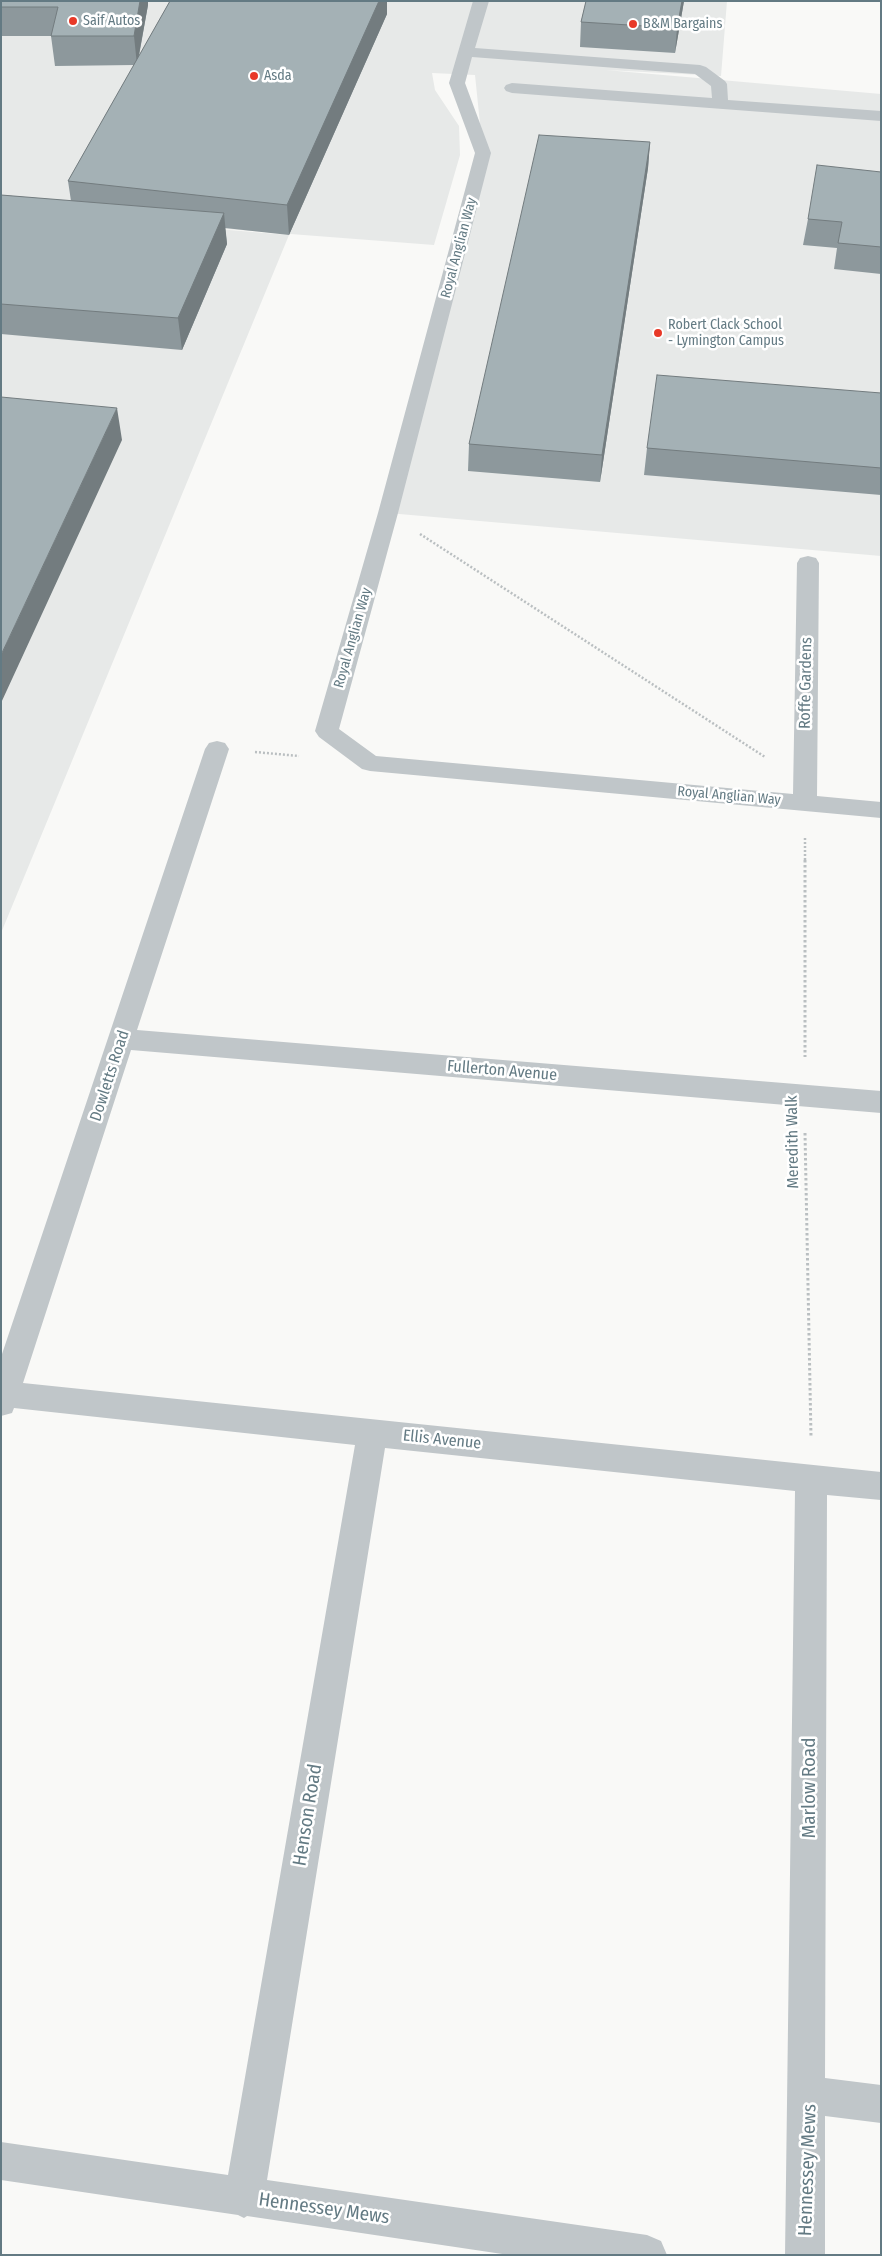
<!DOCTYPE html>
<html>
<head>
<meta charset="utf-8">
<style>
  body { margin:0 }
  #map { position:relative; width:882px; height:2256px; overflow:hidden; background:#f9f9f7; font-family:"Fira Sans Condensed",sans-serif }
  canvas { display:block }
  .frame { position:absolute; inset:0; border:2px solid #637a83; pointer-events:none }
</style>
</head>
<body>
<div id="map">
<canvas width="882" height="2256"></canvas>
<div class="frame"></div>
</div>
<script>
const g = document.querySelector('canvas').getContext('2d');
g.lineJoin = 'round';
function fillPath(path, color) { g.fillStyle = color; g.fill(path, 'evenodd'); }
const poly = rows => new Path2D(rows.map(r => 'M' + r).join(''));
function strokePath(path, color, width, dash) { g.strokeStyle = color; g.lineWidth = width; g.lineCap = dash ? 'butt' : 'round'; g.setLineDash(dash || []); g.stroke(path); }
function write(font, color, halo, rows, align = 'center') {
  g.font = font + ' "Fira Sans Condensed",sans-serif'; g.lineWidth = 5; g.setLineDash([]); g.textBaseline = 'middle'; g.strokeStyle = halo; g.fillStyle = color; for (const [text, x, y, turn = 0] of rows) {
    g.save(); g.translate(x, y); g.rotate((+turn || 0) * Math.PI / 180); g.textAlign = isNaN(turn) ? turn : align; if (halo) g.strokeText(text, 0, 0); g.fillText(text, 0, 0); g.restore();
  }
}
fillPath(poly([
  [1,1,727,1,721,76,606,70,881,94,881,556,388,513,483,153,475,75,432,73,435,90,459,126,460,155,434,245,121,221,289,235,1,933]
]), '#e7e9e8');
strokePath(poly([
  [420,534,765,757],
  [255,752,299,756],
  [805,838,805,861]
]), '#babfc1', 2.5, [2, 2]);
strokePath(poly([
  [805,860,805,1057],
  [805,1133,811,1437]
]), '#babfc1', 3, [2.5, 2.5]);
fillPath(poly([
  [473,1,489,1,475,48,700,65,706,67,725,81,727,84,728,100,881,111,881,121,512,93,506,91,504,88,506,85,512,83,712,98,711,86,695,74,472,57,465,83,491,153,398,513,339,729,376,756,793,794,797,563,800,558,808,556,816,558,819,563,817,796,881,802,881,818,370,771,362,769,319,737,315,731,378,513,475,153,449,83,473,1],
  [217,741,225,743,229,749,137,1030,881,1091,881,1113,131,1050,23,1383,881,1472,881,1500,827,1495,825,2078,881,2085,881,2123,825,2116,825,2255,785,2255,795,1491,385,1448,267,2180,647,2235,661,2241,667,2255,509,2255,247,2216,244,2218,238,2215,1,2180,1,2142,228,2175,355,1445,14,1408,12,1413,1,1416,1,1357,205,749,209,743,217,741]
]), '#c0c6c9');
fillPath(poly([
  [1,1,148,1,148,5,139,56,170,1,387,1,387,14,289,235,225,228,227,244,182,350,1,334,1,195,71,201,68,181,134,65,55,66,51,36,1,36],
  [586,1,684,1,675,53,580,47,581,22],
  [650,142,648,168,600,482,468,471,469,444],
  [881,172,881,274,834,269,837,248,803,245,808,219],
  [881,393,881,495,644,475,647,448]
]), '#8d989c');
fillPath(poly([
  [140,1,148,1,148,5,137,65,134,36],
  [379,1,387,1,387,14,289,235,287,205],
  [682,1,684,1,675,53,677,28],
  [650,142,648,168,600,482,602,455],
  [224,213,227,244,182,350,178,318],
  [117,408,122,440,1,703,1,655]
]), '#737c7f');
const building = poly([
  [1,1,140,1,134,36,51,36,58,7,1,7,1,1],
  [170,1,379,1,287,205,68,181,170,1],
  [586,1,682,1,677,28,581,22,586,1],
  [539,135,650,142,602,455,469,444,539,135],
  [817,165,881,172,881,247,838,243,842,222,808,219,817,165],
  [1,195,224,213,178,318,1,304,1,195],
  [657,375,881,393,881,468,647,448,657,375],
  [1,397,117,408,1,655,1,397]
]);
fillPath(building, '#a4b1b5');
strokePath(building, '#737c7f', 1);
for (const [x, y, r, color] of [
  [73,21,5,"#e83928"],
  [633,24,5,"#e83928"],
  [254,76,5,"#e83928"],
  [658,333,5,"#e83928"]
]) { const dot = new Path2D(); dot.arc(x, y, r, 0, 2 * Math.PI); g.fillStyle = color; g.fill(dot); strokePath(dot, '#fff', 2); }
write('14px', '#637a83', '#fff', [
  ["Saif Autos",83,21],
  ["B&M Bargains",643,24],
  ["Asda",264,76],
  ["Robert Clack School",668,325],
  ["- Lymington Campus",668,341]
], 'left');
write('14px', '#637a83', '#fff', [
  ["Royal Anglian Way",459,248,-75],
  ["Royal Anglian Way",353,638,-74],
  ["Royal Anglian Way",729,796,5]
]);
write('16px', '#637a83', '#fff', [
  ["Roffe Gardens",806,683,-89],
  ["Fullerton Avenue",502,1071,5],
  ["Dowletts Road",110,1076,-72],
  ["Meredith Walk",793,1142,-91],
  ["Ellis Avenue",442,1440,6]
]);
write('19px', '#637a83', '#fff', [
  ["Marlow Road",810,1788,-90],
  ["Henson Road",308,1815,-81],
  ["Hennessey Mews",808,2170,-88],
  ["Hennessey Mews",324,2209,8]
]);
</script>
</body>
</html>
